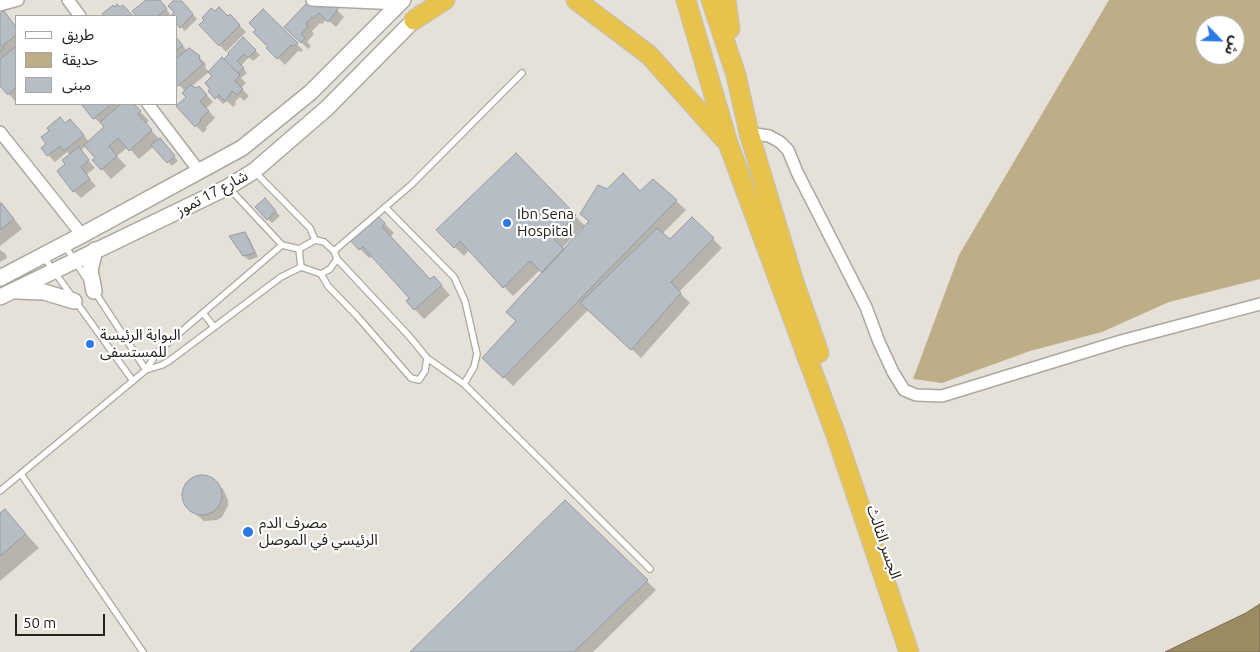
<!DOCTYPE html>
<html>
<head>
<meta charset="utf-8">
<style>
  body { margin:0 }
  #map { position:relative; width:1260px; height:652px; overflow:hidden; background:#e5e1d8; font-family:Ubuntu,"Noto Sans Arabic",sans-serif }
  canvas { display:block }
  .legend { position:absolute; left:15px; top:15px; width:162px; height:90px; box-sizing:border-box; background:#fff; border:1px solid #a7a6a5; margin:0; padding:6px 9px; list-style:none; font-size:15px; color:#22211d }
  .legend li { display:flex; align-items:center; gap:10px; height:25px }
  .legend b { width:25px; border:1px solid #a7a6a5 }
  .north { position:absolute; left:1195px; top:15px; width:50px; height:50px; box-sizing:border-box; background:#fff; border:1px solid #a7a6a5; border-radius:50%; rotate:114deg; font-size:14px; font-weight:700; line-height:20px; text-align:center; color:#22211d }
  .north::after { content:''; display:block; margin:auto; width:18px; height:22px; background:#2b79e4; clip-path:polygon(50% 0,100% 100%,50% 72%,0 100%) }
  .scale { position:absolute; left:15px; top:614px; width:90px; height:22px; box-sizing:border-box; border:2px solid #22211d; border-top:0; padding-left:6px; font-size:15px; line-height:18px; white-space:nowrap; color:#22211d; -webkit-text-stroke:4px #fff; paint-order:stroke }
</style>
</head>
<body>
<div id="map">
<canvas width="1260" height="652"></canvas>
<ul class="legend">
<li><b style="height:6px;background:#fff"></b>طريق</li>
<li><b style="height:14px;background:#bdae87"></b>حديقة</li>
<li><b style="height:14px;background:#b7bdc5"></b>مبنى</li>
</ul>
<div class="north">ش</div>
<div class="scale">50 m</div>
</div>
<script>
const g = document.querySelector('canvas').getContext('2d');
g.lineJoin = 'round';
function fillPath(path, color) { g.fillStyle = color; g.fill(path, 'evenodd'); }
const poly = rows => new Path2D(rows.map(r => 'M' + r).join(''));
function strokePath(path, color, width, dash) { g.strokeStyle = color; g.lineWidth = width; g.lineCap = dash ? 'butt' : 'round'; g.setLineDash(dash || []); g.stroke(path); }
function write(font, color, halo, rows, align = 'center') {
  g.font = font + ' Ubuntu,"Noto Sans Arabic",sans-serif'; g.lineWidth = 4.5; g.setLineDash([]); g.textBaseline = 'middle'; g.strokeStyle = halo; g.fillStyle = color; for (const [text, x, y, turn = 0] of rows) {
    g.save(); g.translate(x, y); g.rotate((+turn || 0) * Math.PI / 180); g.textAlign = isNaN(turn) ? turn : align; if (halo) g.strokeText(text, 0, 0); g.fillText(text, 0, 0); g.restore();
  }
}
fillPath(poly([
  [1109,0,1260,0,1260,279,1169,302,1102,332,1030,351,942,383,913,379,959,255],
  [1205,25,1235,25,1235,55,1205,55]
]), '#bdae87');
const water = poly([
  [1260,604,1260,652,1165,652,1246,613,1260,604]
]);
fillPath(water, '#9b8b62');
strokePath(water, '#776b4d', 1);
fillPath(poly([
  [148,0,159,0,170,14,167,16,138,16,134,11],
  [330,3,344,17,336,27,327,19,322,24,320,23,312,31,314,34,307,42,311,46,308,49,286,27,311,8],
  [186,7,197,19,185,31,181,27,176,16,172,15],
  [263,11,303,50,301,52,298,51,285,65,268,48,270,47],
  [0,15,10,20,16,27,16,47,15,49,16,50,15,101,0,84],
  [230,16,246,32,226,52,201,25,228,18],
  [176,37,187,51,199,57,206,64,205,67,209,72,191,87,206,94,213,102,206,108,215,118,206,127,207,129,203,133,178,106,187,97,185,91,176,82],
  [243,39,260,55,253,61,249,57,241,66,247,73,241,78,246,83,241,88,249,96,244,101,240,97,235,102,236,104,233,107,227,101,223,104,210,91,224,61],
  [86,104,133,104,149,121,146,124,178,161,172,166,154,146,139,159,128,147,117,156,126,166,111,179,102,169,96,158,86,146,80,151,95,168,86,175,96,186,81,198,74,191,70,155,67,152,55,162,48,155,65,124,77,127,89,142,106,127,94,118,84,105],
  [516,155,586,227,590,223,581,214,607,190,640,192,653,180,686,210,662,234,670,241,713,239,722,248,679,292,690,303,641,358,589,309,513,386,493,367,543,273,540,270,513,296,469,250,464,256,438,230],
  [582,228,584,230,564,251,562,248],
  [265,200,280,216,272,223,257,207],
  [0,201,22,229,0,246],
  [377,216,394,233,390,237,430,280,434,277,450,295,424,319,407,301,411,298,372,256,369,258,360,249],
  [245,233,249,238,258,257,249,260,244,256],
  [0,250,6,254,7,258,0,262],
  [198,476,204,476,215,482,223,489,228,500,228,506,222,517,217,520,204,521,186,506,183,494,188,482],
  [565,502,656,590,593,652,412,652],
  [5,511,39,548,0,581,0,515]
]), '#0003');
const building = poly([
  [146,0,160,0,167,9,157,16,136,16,132,11,146,0],
  [173,1,182,1,193,14,180,28,176,23,176,16,171,16,174,12,168,6,173,1],
  [316,1,331,2,338,9,328,22,319,13,314,18,312,17,306,23,308,27,301,34,305,38,301,43,284,27,307,3,311,6,316,1],
  [117,4,120,7,123,5,133,16,104,16,102,14,113,5,115,7,117,4],
  [219,7,228,16,230,14,240,25,219,46,199,25,204,20,202,18,211,8,215,11,219,7],
  [263,9,298,43,294,46,291,45,277,59,266,48,268,47,253,32,256,30,249,23,263,9],
  [4,11,16,27,16,35,2,46,4,49,0,52,0,14,4,11],
  [176,37,183,46,176,50,176,37],
  [243,37,256,50,248,58,244,54,237,61,244,68,238,73,224,59,229,54,228,53,243,37],
  [15,47,16,49,16,87,8,95,0,86,0,59,15,47],
  [189,48,200,56,199,59,203,64,178,86,176,84,176,59,189,48],
  [222,57,240,75,235,81,243,89,237,95,232,91,225,101,219,95,215,99,208,91,210,89,205,83,212,76,208,72,222,57],
  [190,85,197,88,199,86,207,95,200,101,209,111,200,119,201,121,195,127,176,106,186,97,182,93,190,85],
  [84,104,112,104,93,119,82,105,84,104],
  [121,104,134,104,141,111,138,114,152,130,129,151,118,138,109,146,117,156,101,170,92,160,95,158,84,145,104,127,100,122,121,104],
  [60,117,65,123,70,119,84,135,64,151,60,146,47,156,41,148,46,144,41,137,49,131,47,128,60,117],
  [160,138,175,156,167,163,151,145,160,138],
  [79,147,89,160,81,167,90,179,73,192,57,171,65,164,62,160,79,147],
  [516,153,576,215,553,238,564,249,542,273,530,261,503,288,460,241,454,248,436,230,516,153],
  [623,173,640,191,653,179,677,200,503,378,482,358,516,321,506,312,589,221,580,214,598,185,607,189,623,173],
  [265,198,276,211,267,220,255,207,265,198],
  [2,204,14,219,0,230,0,205,2,204],
  [377,215,385,223,382,227,430,279,434,276,442,285,414,310,406,301,409,298,363,247,359,250,350,240,377,215],
  [692,217,714,238,671,282,681,293,631,350,580,303,657,228,670,239,692,217],
  [245,232,255,253,243,256,229,236,245,232],
  '182 495a20 20 0 1 1 40 0a20 20 0 1 1-40 0Z',
  [565,500,648,580,574,652,410,652,565,500],
  [5,509,26,534,0,556,0,513,5,509]
]);
fillPath(building, '#b7bdc5');
strokePath(building, '#949aa2', 1);
const service = poly([
  [254,171,310,228,315,240],
  [228,187,282,245,299,249],
  [385,207,454,277,465,301,477,354,474,367,464,384],
  [315,240,324,242,334,251,337,259,330,269,321,274,301,267,299,249,315,240],
  [65,246,86,278],
  [334,251,411,185,522,73],
  [43,256,133,381],
  [321,274,328,286,357,316,411,378,419,380,425,371,427,358,409,336,337,259],
  [95,292,146,370],
  [203,313,214,327],
  [427,358,464,384,650,569],
  [146,370,162,365,169,361,281,277,301,267],
  [21,474,143,652],
  [0,491,146,370,156,354,162,348,282,245]
]);
const minor = poly([
  [68,0,80,16],
  [312,0,399,4],
  [0,5,18,0],
  [148,104,199,171],
  [0,132,82,235],
  [749,133,769,136,780,142,788,150,797,172,866,307,879,342,893,372,904,390,916,395,942,396,1121,341,1260,304]
]);
const secondary = poly([
  [0,278,82,235,242,148,311,92,403,0],
  [17,291,44,292,74,301],
  [94,291,90,270,95,250],
  [0,297,228,187,254,171,327,108,421,13]
]);
const trunk = poly([
  [576,0,649,55,724,139],
  [686,0,728,143,836,435,909,652],
  [711,0,736,75,749,133,794,282,819,353],
  [726,0,730,29],
  [414,20,445,0]
]);
strokePath(service, '#aba89f', 8);
strokePath(minor, '#aba89f', 14);
strokePath(secondary, '#aba89f', 18);
strokePath(trunk, '#c1c1c0', 21);
strokePath(service, '#fff', 5.5);
strokePath(minor, '#fff', 11);
strokePath(secondary, '#fff', 15);
strokePath(trunk, '#e7c34e', 19);
for (const [x, y, r, color] of [
  [507,223,5,"#2b79e4"],
  [90,344,5,"#2b79e4"],
  [248,532,6,"#2b79e4"]
]) { const dot = new Path2D(); dot.arc(x, y, r, 0, 2 * Math.PI); g.fillStyle = color; g.fill(dot); strokePath(dot, '#fff', 2); }
write('15px', '#22211d', '#fff', [
  ["شارع 17 تموز",212,193,-28],
  ["الجسر الثالث",884,542,71]
]);
write('15px', '#22211d', '#fff', [
  ["Ibn Sena",517,214],
  ["Hospital",517,231],
  ["البوابة الرئيسة",100,335],
  ["للمستسفى",100,352],
  ["مصرف الدم",259,523],
  ["الرئيسي في الموصل",259,540]
], 'left');
</script>
</body>
</html>
